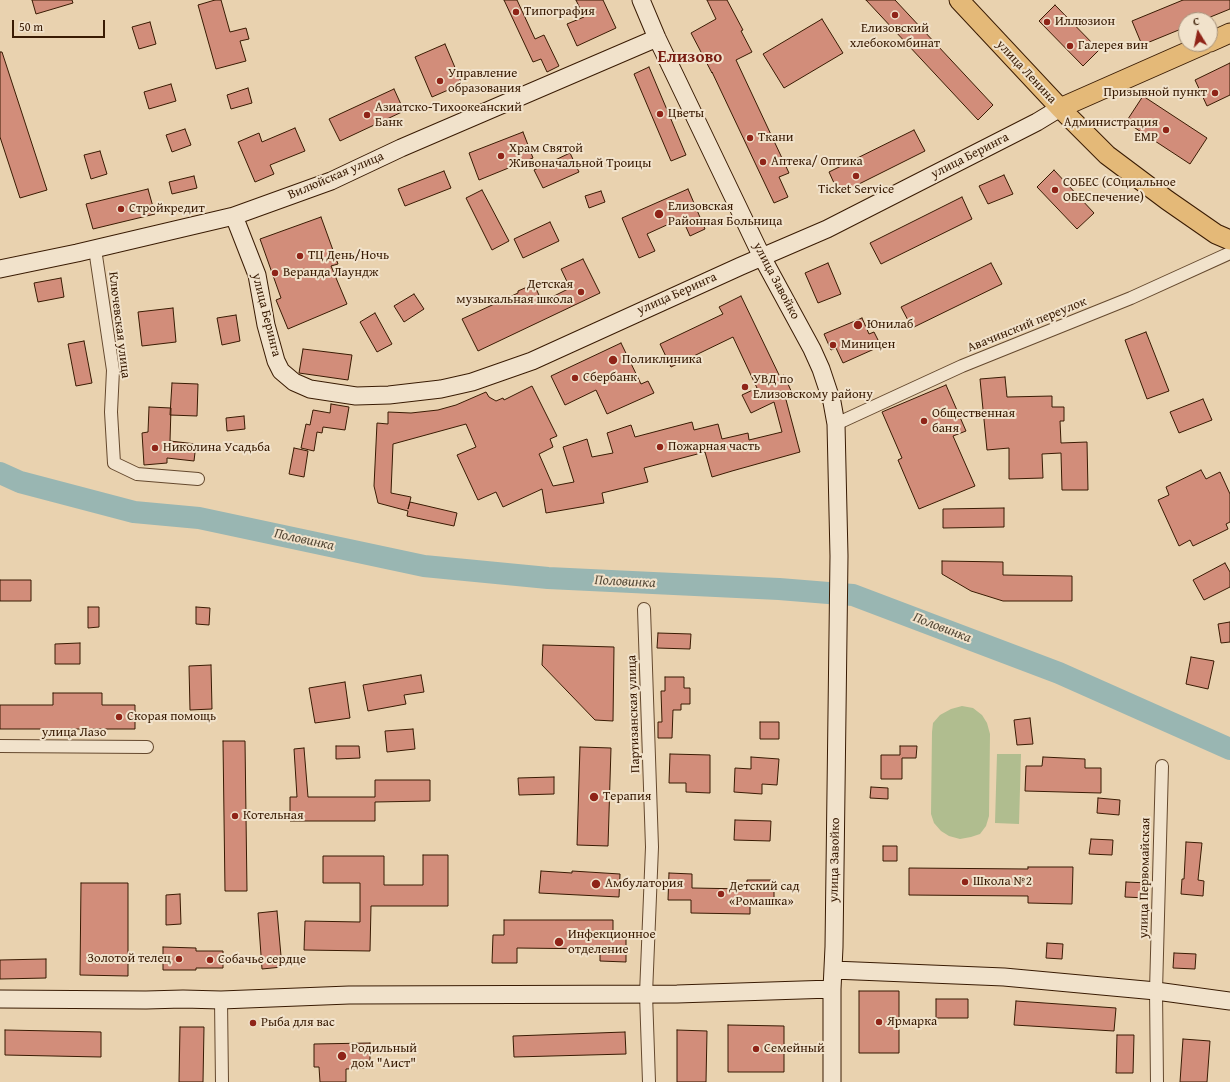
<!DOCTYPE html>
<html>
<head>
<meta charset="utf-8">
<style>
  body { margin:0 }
  #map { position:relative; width:1230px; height:1082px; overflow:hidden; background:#e9d2af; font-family:"Gentium Book Plus",serif }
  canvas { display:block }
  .north { position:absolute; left:1178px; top:12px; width:40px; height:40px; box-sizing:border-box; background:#f1e2cb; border:1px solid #a7927b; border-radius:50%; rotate:350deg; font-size:11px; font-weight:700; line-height:16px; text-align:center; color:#391b03 }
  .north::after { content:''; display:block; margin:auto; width:14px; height:18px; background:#8f2418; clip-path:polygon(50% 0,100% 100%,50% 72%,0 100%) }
  .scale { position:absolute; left:12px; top:20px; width:93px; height:18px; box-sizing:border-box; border:2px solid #391b03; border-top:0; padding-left:5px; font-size:12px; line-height:14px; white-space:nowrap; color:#391b03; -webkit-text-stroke:3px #f1e2cb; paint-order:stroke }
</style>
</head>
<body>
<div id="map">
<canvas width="1230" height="1082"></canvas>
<div class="north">С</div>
<div class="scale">50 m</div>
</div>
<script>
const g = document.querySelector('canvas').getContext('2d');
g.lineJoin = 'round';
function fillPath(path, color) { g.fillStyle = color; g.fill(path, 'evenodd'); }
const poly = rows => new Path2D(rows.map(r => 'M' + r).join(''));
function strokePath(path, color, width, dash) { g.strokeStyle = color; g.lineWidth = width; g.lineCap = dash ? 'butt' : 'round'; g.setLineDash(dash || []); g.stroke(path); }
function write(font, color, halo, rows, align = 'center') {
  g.font = font + ' "Gentium Book Plus",serif'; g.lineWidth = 4; g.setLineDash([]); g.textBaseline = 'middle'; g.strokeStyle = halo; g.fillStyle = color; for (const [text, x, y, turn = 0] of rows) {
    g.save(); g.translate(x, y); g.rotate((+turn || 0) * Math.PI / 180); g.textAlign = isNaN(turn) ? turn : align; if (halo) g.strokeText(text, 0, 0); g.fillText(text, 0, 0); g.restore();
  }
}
fillPath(poly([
  [962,706,973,708,982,715,987,723,990,734,989,816,986,826,980,834,971,837,960,839,949,836,941,831,934,823,931,814,932,732,933,723,940,715,951,709],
  [997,754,1021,754,1019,824,995,823]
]), '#b0bd8f');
strokePath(poly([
  [0,473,20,482,134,512,199,518,424,566,548,578,779,589,853,595,1059,673,1230,749]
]), '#99b6b2', 22);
const building = poly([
  [32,0,72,0,73,3,36,14,32,0],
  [215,0,221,0,230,32,246,28,249,39,240,41,246,61,216,69,198,5,215,0],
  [504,0,517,0,535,39,544,35,559,66,547,72,541,59,533,62,504,0],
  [576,0,603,0,616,28,577,46,567,24,584,17,576,0],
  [707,0,727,0,743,30,741,31,752,52,736,60,789,173,779,177,788,197,774,203,712,72,712,73,691,33,716,19,707,0],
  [866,0,895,0,993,105,978,120,866,0],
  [1183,0,1230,0,1230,9,1203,20,1186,20,1186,27,1142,45,1132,21,1183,0],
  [1055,5,1099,50,1083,66,1039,21,1055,5],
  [822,19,843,53,784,88,763,54,822,19],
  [150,22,156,44,139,49,132,27,150,22],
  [445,44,462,84,432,97,415,57,445,44],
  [0,52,2,52,47,190,20,198,0,137,0,52],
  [1230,63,1230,95,1207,106,1195,80,1230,63],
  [649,67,686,155,671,161,634,74,649,67],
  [171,84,176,101,149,109,144,92,171,84],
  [248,88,252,103,231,109,227,95,248,88],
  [394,89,404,111,340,141,329,119,394,89],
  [1143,96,1207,138,1190,164,1126,122,1143,96],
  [295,128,305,151,270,165,274,174,255,182,238,142,259,133,262,142,295,128],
  [185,129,191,145,172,152,166,135,185,129],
  [914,130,925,151,839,194,829,172,914,130],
  [523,132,533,158,479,180,469,153,523,132],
  [100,151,107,174,91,179,84,155,100,151],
  [570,153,579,172,543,188,534,170,570,153],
  [1054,170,1094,213,1077,229,1037,187,1054,170],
  [444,171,451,188,405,206,398,189,444,171],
  [1004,175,1013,194,988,204,979,186,1004,175],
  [194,176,197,188,172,194,169,182,194,176],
  [148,189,155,214,93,229,86,204,148,189],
  [688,189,705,229,690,236,682,218,647,234,655,251,639,258,622,218,688,189],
  [482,190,509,241,492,250,466,198,482,190],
  [601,191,605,202,589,208,585,196,601,191],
  [962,197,972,219,881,264,870,243,962,197],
  [321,217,338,264,331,266,347,304,288,329,276,300,281,298,260,239,321,217],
  [550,222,559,241,523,258,514,239,550,222],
  [583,259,600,293,478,351,462,319,518,293,518,291,534,284,542,302,570,288,561,269,583,259],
  [828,263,841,294,818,303,805,273,828,263],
  [991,263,1002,284,912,328,901,307,991,263],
  [61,278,64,297,38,302,34,283,61,278],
  [414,294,424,309,404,322,394,306,414,294],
  [741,296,780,377,784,375,792,393,785,396,800,452,732,471,712,477,705,452,644,468,648,482,602,493,604,503,546,513,542,489,503,507,496,492,478,500,457,455,476,447,466,424,393,444,391,493,411,497,408,509,410,502,457,513,454,526,407,516,408,511,378,503,374,486,377,423,388,424,388,412,411,413,438,410,456,405,486,392,489,397,496,401,503,398,504,400,532,386,557,436,550,439,553,447,539,454,553,486,574,482,563,447,587,439,592,457,613,453,607,433,631,425,635,437,692,422,694,430,718,424,722,439,748,433,749,440,782,432,774,402,751,413,742,395,757,388,733,337,671,367,660,344,723,314,719,307,741,296],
  [173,308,176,342,142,346,138,312,173,308],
  [375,313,392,344,377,352,360,322,375,313],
  [236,315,240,341,222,345,217,318,236,315],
  [862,318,869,334,874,332,881,346,843,363,836,348,831,350,824,334,862,318],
  [1146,332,1169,391,1147,399,1125,340,1146,332],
  [84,341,92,383,76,386,68,344,84,341],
  [621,343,641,384,648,381,654,393,607,414,596,390,565,405,551,376,621,343],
  [303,349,352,355,348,380,299,373,303,349],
  [1005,377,1007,397,1052,396,1052,407,1064,407,1064,421,1060,421,1061,443,1087,442,1088,490,1062,490,1061,453,1042,454,1043,478,1009,479,1009,448,987,450,980,379,1005,377],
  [172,383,198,384,197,416,170,415,172,383],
  [946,385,966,431,953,436,975,486,919,509,898,460,902,458,882,412,946,385],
  [1203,399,1212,420,1179,433,1170,412,1203,399],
  [331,404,349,407,345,430,323,427,322,433,317,432,314,451,301,448,306,424,310,425,313,410,330,413,331,404],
  [149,407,171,408,170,441,196,444,194,461,167,458,167,463,144,465,142,433,148,432,149,407],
  [244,416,245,429,227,431,226,418,244,416],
  [294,448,308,451,304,477,289,474,294,448],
  [1201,470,1206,479,1220,472,1230,494,1230,522,1226,524,1228,529,1193,546,1190,540,1179,546,1158,500,1169,495,1166,487,1201,470],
  [1004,508,1004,527,943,528,943,509,1004,508],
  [942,561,1003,562,1003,575,1072,576,1072,601,1003,601,971,591,942,574,942,561],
  [1225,563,1230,572,1230,587,1204,600,1193,580,1225,563],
  [0,580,31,580,31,601,0,601,0,580],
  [88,607,99,607,99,627,88,628,88,607],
  [196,607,210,608,209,625,196,624,196,607],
  [1230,622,1230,642,1221,643,1218,624,1230,622],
  [658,633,691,634,690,649,657,648,658,633],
  [80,643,80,664,55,664,55,644,80,643],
  [543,645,614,647,613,721,595,720,542,665,543,645],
  [1191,657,1214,661,1208,689,1186,684,1191,657],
  [211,665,212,709,190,710,189,666,211,665],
  [421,675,424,692,404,695,406,704,368,711,363,685,421,675],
  [665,677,684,677,684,688,690,688,690,704,681,704,681,710,673,710,672,738,658,738,658,722,662,722,661,691,665,691,665,677],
  [345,682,350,718,315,723,309,688,345,682],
  [53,693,102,693,102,705,135,705,135,729,0,729,0,705,53,705,53,693],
  [1030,718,1033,744,1017,745,1014,720,1030,718],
  [760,722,779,722,779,739,760,739,760,722],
  [413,729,415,749,387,752,385,731,413,729],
  [223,741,245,741,247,891,225,891,223,741],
  [336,746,359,746,360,758,336,759,336,746],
  [900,746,917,746,916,758,902,758,902,779,881,779,881,755,900,755,900,746],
  [580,747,611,748,608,846,577,845,580,747],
  [304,748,308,797,375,797,375,780,430,780,430,801,375,802,375,821,290,821,290,797,297,797,294,749,304,748],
  [670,754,710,755,710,793,686,792,686,783,669,783,670,754],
  [751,757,779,759,777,785,762,784,762,794,734,792,735,768,751,769,751,757],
  [1043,757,1085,759,1085,768,1101,768,1101,793,1025,791,1026,766,1042,766,1043,757],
  [554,777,554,794,519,795,518,778,554,777],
  [871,787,888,788,888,799,870,798,871,787],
  [1098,798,1120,800,1119,815,1097,813,1098,798],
  [735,820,771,821,770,841,734,840,735,820],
  [1091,839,1113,840,1112,855,1089,854,1091,839],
  [1186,842,1202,843,1198,880,1204,881,1203,896,1181,894,1182,879,1184,879,1186,842],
  [883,846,897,846,897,861,883,861,883,846],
  [423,855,448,855,448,906,371,906,370,951,304,950,305,921,360,922,360,883,323,883,323,856,384,856,384,885,423,885,423,855],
  [1028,867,1073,867,1072,904,1028,903,1028,896,909,895,909,868,1028,869,1028,867],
  [541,871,572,873,572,871,620,874,619,897,539,893,541,871],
  [669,873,692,874,692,888,747,889,747,880,774,880,774,902,750,901,750,914,691,913,691,900,668,900,669,873],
  [1126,882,1148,883,1147,898,1125,897,1126,882],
  [81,883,128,883,128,976,80,975,81,883],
  [180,894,181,924,166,925,166,895,180,894],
  [277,911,282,967,262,969,258,913,277,911],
  [504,920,613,920,613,936,626,936,626,962,600,961,600,949,517,948,517,963,492,963,493,935,504,935,504,920],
  [1047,943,1063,944,1062,959,1046,958,1047,943],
  [163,947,196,948,196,951,223,951,223,968,196,968,196,970,163,970,163,947],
  [1174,953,1196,954,1195,969,1173,968,1174,953],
  [46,959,46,978,0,979,0,960,46,959],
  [859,991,899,991,899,1053,859,1053,859,991],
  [936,999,968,999,968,1018,936,1018,936,999],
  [1016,1001,1116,1008,1114,1031,1014,1025,1016,1001],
  [728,1025,784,1026,784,1072,728,1072,728,1025],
  [180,1027,204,1027,203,1082,179,1082,180,1027],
  [5,1030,101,1032,101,1057,5,1055,5,1030],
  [677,1030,707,1031,706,1082,677,1082,677,1030],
  [625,1032,626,1054,514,1057,513,1036,625,1032],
  [1117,1035,1134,1035,1133,1073,1116,1073,1117,1035],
  [1183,1039,1210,1041,1207,1082,1180,1082,1183,1039],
  [370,1043,370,1068,346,1069,346,1082,320,1082,319,1067,314,1067,314,1044,370,1043]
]);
fillPath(building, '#d28d7a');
strokePath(building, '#391b03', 1);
const street = poly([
  [95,249,113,370,111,412,114,463,137,474,198,479],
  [836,424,962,366,1131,298,1230,253],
  [644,609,652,847,646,994,649,1082],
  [0,746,147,747],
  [221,1000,222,1082],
  [1157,1082,1156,991,1162,766]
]);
const secondary = poly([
  [641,0,657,38,762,257,812,349,821,369,832,402,836,424,839,556,834,947,832,989,832,1082],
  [234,216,257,275,266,325,276,361,281,371,294,382,310,389,356,396,389,395,441,389,472,382,532,361,741,266,827,229,1037,122,1060,108],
  [0,269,77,253,234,216,331,181,401,148,657,38],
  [833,970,1004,977,1156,991,1230,1001],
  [0,999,146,1000,183,999,221,1000,349,995,677,994,832,989]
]);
const primary = poly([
  [959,0,1060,108,1107,155,1167,200,1216,234,1230,240],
  [1210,42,1230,33],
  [1060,108,1205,44]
]);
strokePath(street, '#65492e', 14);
strokePath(secondary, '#391b03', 19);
strokePath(primary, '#391b03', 21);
strokePath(street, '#f1e2cb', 12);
strokePath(secondary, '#f1e2cb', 17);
strokePath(primary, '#e4b978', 19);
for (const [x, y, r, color] of [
  [516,12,4,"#8f2418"],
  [895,15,4,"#8f2418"],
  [1047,22,4,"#8f2418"],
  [1070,46,4,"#8f2418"],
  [440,81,4,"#8f2418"],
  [1215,93,4,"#8f2418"],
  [660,114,4,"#8f2418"],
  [367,115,4,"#8f2418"],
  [1166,130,4,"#8f2418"],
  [750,138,4,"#8f2418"],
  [501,156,4,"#8f2418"],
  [763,162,4,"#8f2418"],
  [856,176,4,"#8f2418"],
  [1055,190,4,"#8f2418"],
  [121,209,4,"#8f2418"],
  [659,214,5,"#8f2418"],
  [300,256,4,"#8f2418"],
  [275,273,4,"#8f2418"],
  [581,292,4,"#8f2418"],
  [858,325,5,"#8f2418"],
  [833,345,4,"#8f2418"],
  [613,360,5,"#8f2418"],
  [575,378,4,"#8f2418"],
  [745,387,4,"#8f2418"],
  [924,421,4,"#8f2418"],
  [660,447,4,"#8f2418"],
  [155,448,4,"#8f2418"],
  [119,717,4,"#8f2418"],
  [594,797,5,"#8f2418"],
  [235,816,4,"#8f2418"],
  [965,882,4,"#8f2418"],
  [596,884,5,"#8f2418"],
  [721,894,4,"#8f2418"],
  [559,942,5,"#8f2418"],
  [179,959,4,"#8f2418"],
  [210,960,4,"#8f2418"],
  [879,1022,4,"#8f2418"],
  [253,1023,4,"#8f2418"],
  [756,1049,4,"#8f2418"],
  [342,1056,5,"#8f2418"]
]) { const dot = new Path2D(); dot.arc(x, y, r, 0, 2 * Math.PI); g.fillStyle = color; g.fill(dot); strokePath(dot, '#f1e2cb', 1.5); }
write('13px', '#391b03', '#f1e2cb', [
  ["Типография",524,12],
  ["Иллюзион",1055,22],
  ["Елизовский",895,29,"center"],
  ["хлебокомбинат",895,44,"center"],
  ["Галерея вин",1078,46],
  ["Управление",448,74],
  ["образования",448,89],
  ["Призывной пункт",1207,93,"right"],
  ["Азиатско-Тихоокеанский",375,108],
  ["Банк",375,123],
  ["Цветы",668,114],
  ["Администрация",1158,123,"right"],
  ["ЕМР",1158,138,"right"],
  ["Ткани",758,138],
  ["Храм Святой",509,149],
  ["Живоначальной Троицы",509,164],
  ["Аптека/ Оптика",771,162],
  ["СОБЕС (СОциальное",1063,183],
  ["ОБЕСпечение)",1063,198],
  ["Ticket Service",856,190,"center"],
  ["Елизовская",668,207],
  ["Районная Больница",668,222],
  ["Стройкредит",129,209],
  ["ТЦ День/Ночь",308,256],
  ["Веранда Лаундж",283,273],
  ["Детская",573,285,"right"],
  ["музыкальная школа",573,300,"right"],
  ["Юнилаб",867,325],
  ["Миницен",841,345],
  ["Поликлиника",622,360],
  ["Сбербанк",583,378],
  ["УВД по",753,380],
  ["Елизовскому району",753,395],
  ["Общественная",932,414],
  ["баня",932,429],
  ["Пожарная часть",668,447],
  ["Николина Усадьба",163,448],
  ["Скорая помощь",127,717],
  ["Терапия",603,797],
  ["Котельная",243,816],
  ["Школа №2",973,882],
  ["Амбулатория",605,884],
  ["Детский сад",729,887],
  ["«Ромашка»",729,902],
  ["Инфекционное",568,935],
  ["отделение",568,950],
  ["Золотой телец",171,959,"right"],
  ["Собачье сердце",218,960],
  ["Ярмарка",887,1022],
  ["Рыба для вас",261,1023],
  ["Родильный",351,1049],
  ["дом \"Аист\"",351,1064],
  ["Семейный",764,1049]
], 'left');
write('13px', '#391b03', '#f1e2cb', [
  ["улица Ленина",1026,72,47],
  ["улица Беринга",970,156,-27],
  ["Вилюйская улица",336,176,-23],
  ["улица Завойко",776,281,62],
  ["улица Беринга",677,294,-24],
  ["улица Беринга",266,315,76],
  ["Ключевская улица",119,325,83],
  ["Авачинский переулок",1027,325,-22],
  ["Партизанская улица",634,714,-92],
  ["улица Лазо",74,733],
  ["улица Завойко",835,860,-89],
  ["улица Первомайская",1145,878,-89]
]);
write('italic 14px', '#564a38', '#f1e2cb', [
  ["Половинка",304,540,12],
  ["Половинка",625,582,3],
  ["Половинка",942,628,21]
]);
write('bold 17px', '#7a1f14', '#f1e2cb', [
  ["Елизово",690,58]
]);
</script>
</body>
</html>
